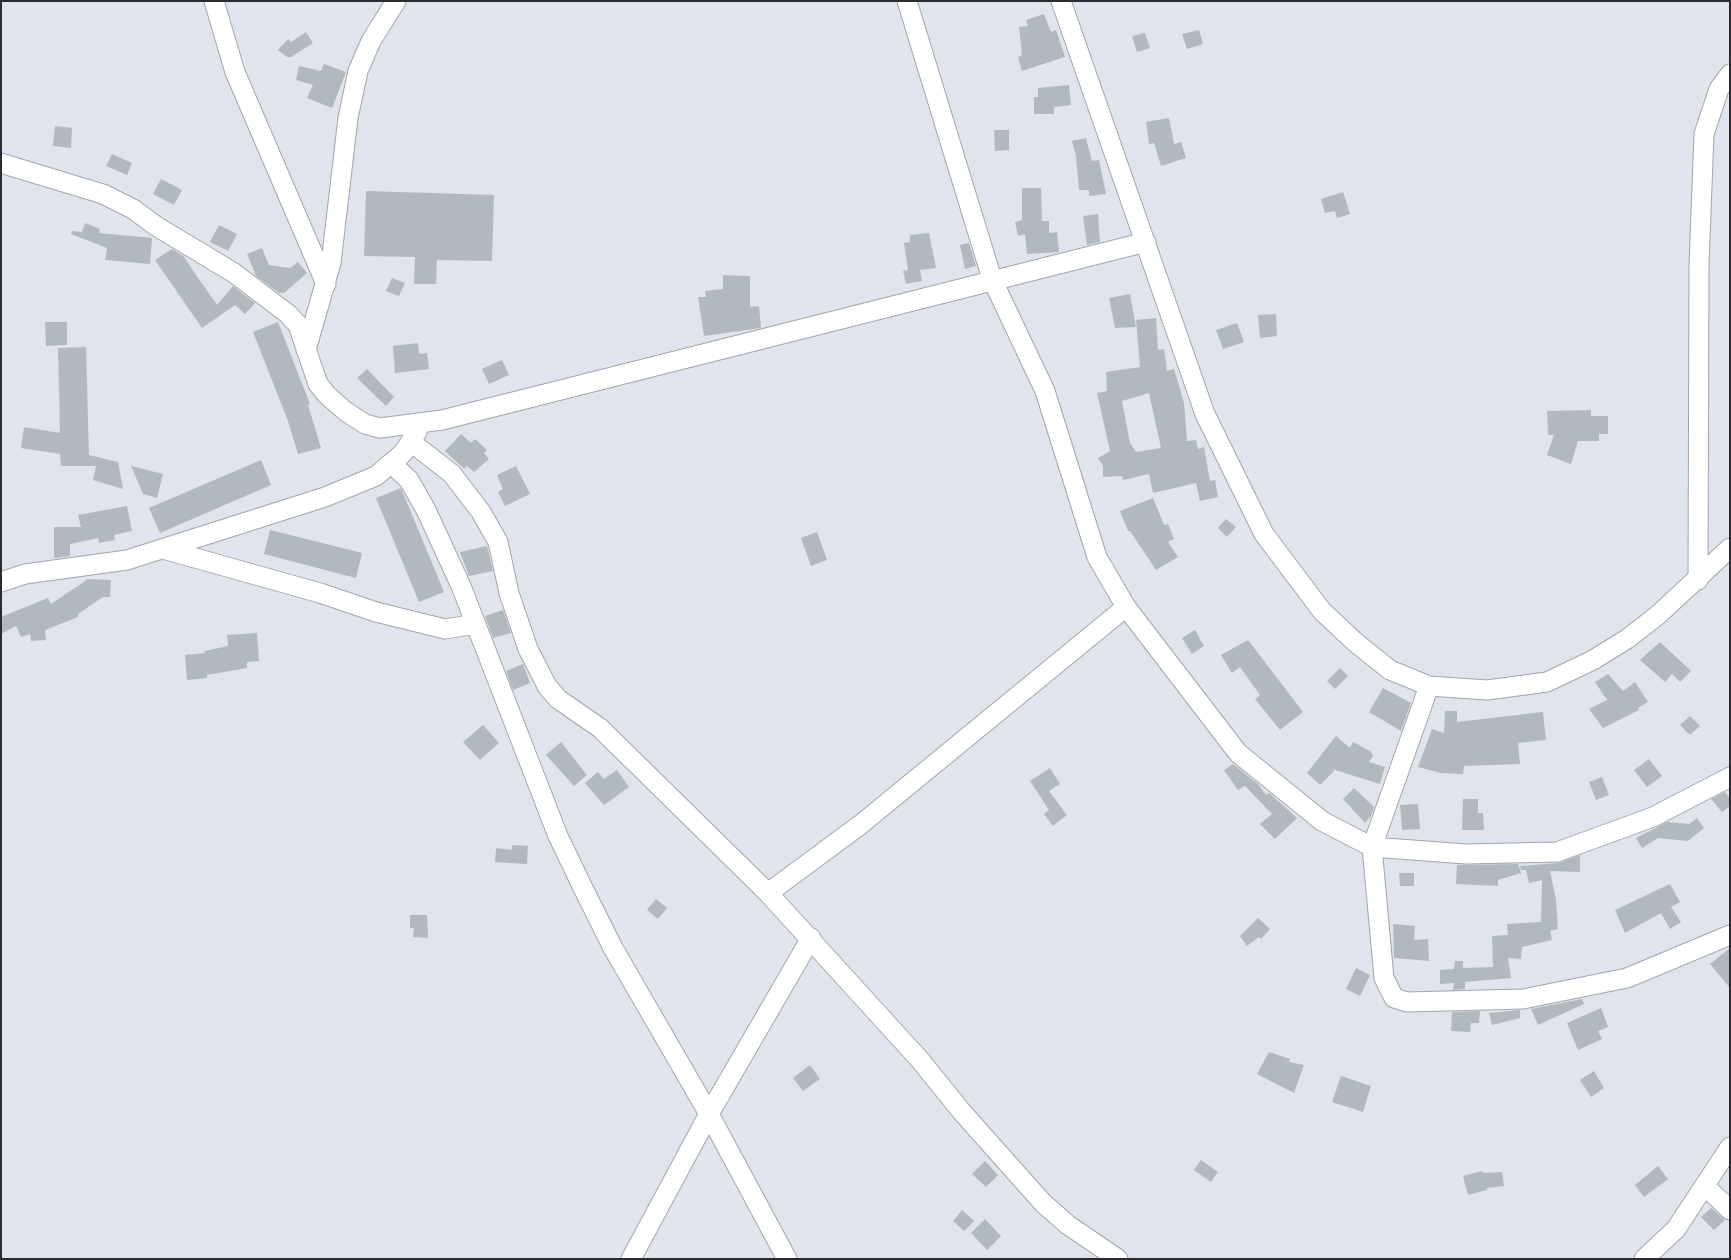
<!DOCTYPE html>
<html>
<head>
<meta charset="utf-8">
<style>
  body { margin:0 }
  #map { position:relative; width:1731px; height:1260px; overflow:hidden; background:#e0e4ec; font-family:Roboto,sans-serif }
  canvas { display:block }
  .frame { position:absolute; inset:0; border:2px solid #292b2e; pointer-events:none }
</style>
</head>
<body>
<div id="map">
<canvas width="1731" height="1260"></canvas>
<div class="frame"></div>
</div>
<script>
const g = document.querySelector('canvas').getContext('2d');
g.lineJoin = 'round';
function fillPath(path, color) { g.fillStyle = color; g.fill(path, 'evenodd'); }
const poly = rows => new Path2D(rows.map(r => 'M' + r).join(''));
function strokePath(path, color, width, dash) { g.strokeStyle = color; g.lineWidth = width; g.lineCap = dash ? 'butt' : 'round'; g.setLineDash(dash || []); g.stroke(path); }
fillPath(poly([
  [1044,14,1051,32,1056,30,1065,57,1022,71,1018,57,1022,55,1019,27,1028,26,1026,20],
  [1199,30,1203,44,1187,49,1182,34],
  [306,32,313,43,291,57,287,57,278,50,288,39,291,42],
  [1145,33,1150,48,1137,52,1132,36],
  [324,64,346,72,332,108,307,98,313,85,296,80,299,66,321,71],
  [1069,85,1071,105,1054,107,1054,114,1034,114,1034,97,1038,97,1038,88],
  [1169,118,1174,144,1181,142,1186,158,1161,166,1154,143,1149,144,1146,122],
  [55,126,72,128,71,148,53,146],
  [994,130,1009,130,1009,150,995,151],
  [1086,138,1092,161,1099,160,1106,194,1089,196,1089,190,1079,190,1076,156,1072,141],
  [112,154,132,163,127,175,106,166],
  [161,179,182,190,174,205,153,194],
  [1022,188,1041,188,1042,221,1049,221,1049,233,1057,232,1059,252,1027,254,1025,234,1018,236,1015,222,1022,220],
  [366,191,494,195,492,261,437,260,436,284,414,284,415,257,364,256],
  [1343,192,1350,214,1337,218,1335,211,1325,213,1321,199],
  [1098,214,1100,242,1087,245,1083,216],
  [85,223,100,229,99,233,152,238,150,264,105,260,107,248,71,234,72,231,82,232],
  [219,225,237,234,228,251,210,242],
  [929,233,936,268,920,270,922,281,906,284,903,271,908,270,904,243,910,242,910,235],
  [969,243,976,266,965,269,960,245],
  [262,248,269,265,290,268,298,262,307,273,284,293,279,293,256,276,247,254],
  [172,249,183,256,217,305,233,286,255,303,245,314,235,305,202,328,155,260],
  [723,275,750,276,750,307,759,306,761,328,704,336,698,297,706,297,705,291,723,289],
  [392,278,405,283,399,296,386,291],
  [1130,294,1136,327,1115,328,1109,298],
  [1276,314,1277,336,1260,338,1258,315],
  [1156,318,1158,350,1164,349,1167,371,1174,369,1184,403,1187,441,1196,440,1198,449,1204,447,1210,481,1215,480,1218,497,1200,501,1196,483,1153,493,1149,474,1123,480,1122,476,1103,477,1103,466,1098,458,1110,451,1097,393,1107,391,1106,372,1140,367,1136,320],
  [1149,393,1161,448,1136,452,1130,443,1122,401],
  [45,322,67,322,67,345,46,346],
  [278,322,310,404,308,405,321,448,298,454,288,421,253,332],
  [1237,323,1244,342,1223,349,1216,330],
  [418,343,419,354,427,353,429,369,395,373,393,346],
  [86,347,89,455,118,462,123,489,93,480,96,466,61,466,60,454,21,448,24,427,60,433,58,348],
  [502,360,509,375,489,384,482,369],
  [367,369,394,397,386,406,357,378],
  [1591,410,1591,416,1608,416,1608,434,1599,434,1599,441,1578,441,1571,464,1547,455,1554,435,1548,435,1547,411],
  [461,434,471,443,475,439,487,450,484,453,489,459,474,472,467,466,464,469,445,451],
  [261,460,271,485,160,533,149,508],
  [131,466,163,474,157,498,143,494],
  [516,466,530,494,505,506,498,492,503,489,497,475],
  [401,488,444,592,419,602,376,498],
  [1153,498,1164,525,1168,524,1174,539,1168,542,1178,557,1156,570,1130,531,1128,531,1120,511],
  [127,506,132,531,114,535,115,540,99,543,98,538,70,544,70,556,54,558,54,527,81,527,78,515],
  [1226,519,1236,527,1227,537,1218,528],
  [270,530,362,553,356,578,264,554],
  [817,532,827,560,811,566,801,538],
  [487,546,493,571,469,576,460,552],
  [88,579,111,580,110,597,103,597,78,614,78,617,45,630,46,640,31,641,30,634,21,637,16,626,1,634,1,617,48,598,51,604],
  [503,610,511,633,493,638,485,616],
  [1195,630,1204,646,1192,654,1182,638],
  [257,633,259,661,247,662,247,668,207,675,207,678,187,680,185,655,205,653,205,651,228,646,227,635],
  [1248,640,1303,712,1280,730,1255,699,1260,695,1240,667,1232,673,1221,655],
  [1660,642,1691,671,1680,682,1672,674,1665,682,1640,660],
  [523,664,530,683,513,690,506,671],
  [1340,668,1348,676,1335,689,1327,681],
  [1608,674,1623,691,1635,682,1648,702,1638,708,1639,710,1603,728,1589,709,1607,700,1595,682],
  [1383,688,1411,703,1401,731,1369,712],
  [1445,711,1457,711,1457,722,1543,712,1546,740,1518,743,1520,764,1464,766,1463,774,1441,773,1418,767,1432,729,1444,733],
  [1690,716,1700,726,1690,735,1680,725],
  [483,725,499,743,480,760,463,742],
  [1336,736,1350,748,1353,742,1370,751,1373,755,1369,762,1385,767,1380,784,1332,769,1334,771,1320,785,1307,773],
  [561,742,587,775,574,786,546,755],
  [1649,759,1662,776,1647,787,1634,770],
  [1233,764,1258,784,1266,795,1269,793,1297,818,1275,839,1260,824,1272,814,1245,786,1238,790,1224,770],
  [1050,768,1060,784,1049,791,1067,815,1053,826,1044,814,1049,810,1030,781],
  [617,770,629,787,604,805,585,783,598,772,604,779],
  [1602,777,1609,795,1596,800,1589,782],
  [1354,788,1374,807,1371,816,1365,823,1343,799],
  [1725,792,1730,799,1730,806,1722,812,1711,799],
  [1463,799,1478,799,1478,813,1483,813,1484,830,1462,830],
  [1418,804,1420,829,1402,830,1400,805],
  [1697,818,1704,828,1688,841,1658,838,1642,848,1636,838,1667,822,1689,824],
  [512,845,528,846,527,864,495,862,496,848,512,850],
  [1580,855,1580,872,1550,871,1556,900,1558,929,1550,931,1552,940,1522,947,1521,959,1508,958,1511,978,1465,982,1465,989,1453,990,1454,983,1440,984,1440,970,1454,969,1455,961,1463,961,1463,968,1493,967,1492,936,1508,935,1507,924,1541,922,1542,880,1529,883,1526,870,1521,870,1520,866,1558,863],
  [1518,864,1521,873,1498,880,1498,886,1456,884,1457,865],
  [1399,873,1414,873,1414,886,1400,886],
  [1670,884,1680,902,1671,907,1681,922,1670,929,1661,913,1625,933,1615,910],
  [656,899,667,908,658,919,647,910],
  [410,915,427,915,428,938,413,937,414,928,410,928],
  [1258,918,1270,929,1261,939,1259,937,1247,946,1240,936],
  [1393,924,1415,926,1414,940,1428,939,1429,961,1394,958],
  [1730,948,1730,988,1710,964],
  [1356,968,1370,975,1360,996,1346,989],
  [1582,999,1584,1004,1538,1025,1531,1009],
  [1601,1008,1608,1027,1598,1031,1602,1039,1578,1050,1567,1023],
  [1520,1010,1520,1018,1492,1025,1489,1013],
  [1480,1011,1479,1023,1471,1023,1470,1032,1451,1031,1452,1012],
  [1269,1052,1290,1059,1289,1062,1304,1065,1294,1093,1257,1074],
  [810,1065,820,1079,803,1091,793,1078],
  [1594,1071,1604,1088,1591,1097,1580,1080],
  [1341,1076,1371,1086,1363,1112,1332,1102],
  [1201,1160,1218,1172,1211,1182,1194,1170],
  [985,1161,998,1175,986,1187,972,1174],
  [1658,1166,1668,1179,1644,1197,1635,1185],
  [1482,1171,1483,1173,1502,1172,1504,1186,1487,1188,1487,1190,1468,1195,1463,1176],
  [1711,1208,1725,1220,1714,1230,1701,1217],
  [962,1210,974,1221,964,1231,953,1221],
  [985,1219,1001,1236,987,1250,971,1233]
]), '#b1b9be');
const minor = poly([
  [214,1,235,72,326,284],
  [907,1,992,279,1045,391,1097,557,1126,607,1238,753,1322,821,1372,847,1466,854,1557,852,1653,817,1730,777],
  [1061,1,1205,414,1264,534,1322,611,1355,642,1390,670,1429,686,1487,690,1547,682,1593,660,1627,639,1658,615,1730,548],
  [1,163,103,194,133,209,156,226,234,273,288,314,298,325,318,384,327,395,345,411,365,424,380,428,442,420,1146,242],
  [306,350,331,263,348,118,358,71,371,41,396,1],
  [411,442,452,474,481,512,498,542,509,593,528,649,547,686,558,699,600,728,768,893,920,1060,962,1112,1043,1203,1068,1225,1118,1259],
  [392,464,409,480,426,510,461,586,558,836,582,886,613,948,709,1114,787,1259],
  [163,549,320,593,376,612,445,629,476,624],
  [1698,580,1699,265,1704,134,1719,89,1730,74],
  [1,582,25,574,127,560,325,497,376,476,403,453,417,432],
  [1429,686,1372,847,1384,978,1394,998,1407,1002,1523,999,1627,978,1730,935],
  [768,893,860,825,1126,607],
  [1705,1186,1730,1210],
  [631,1259,709,1114,811,938],
  [1644,1259,1676,1229,1730,1147]
]);
strokePath(minor, '#a1a5ac', 21);
strokePath(minor, '#fff', 19);
</script>
</body>
</html>
